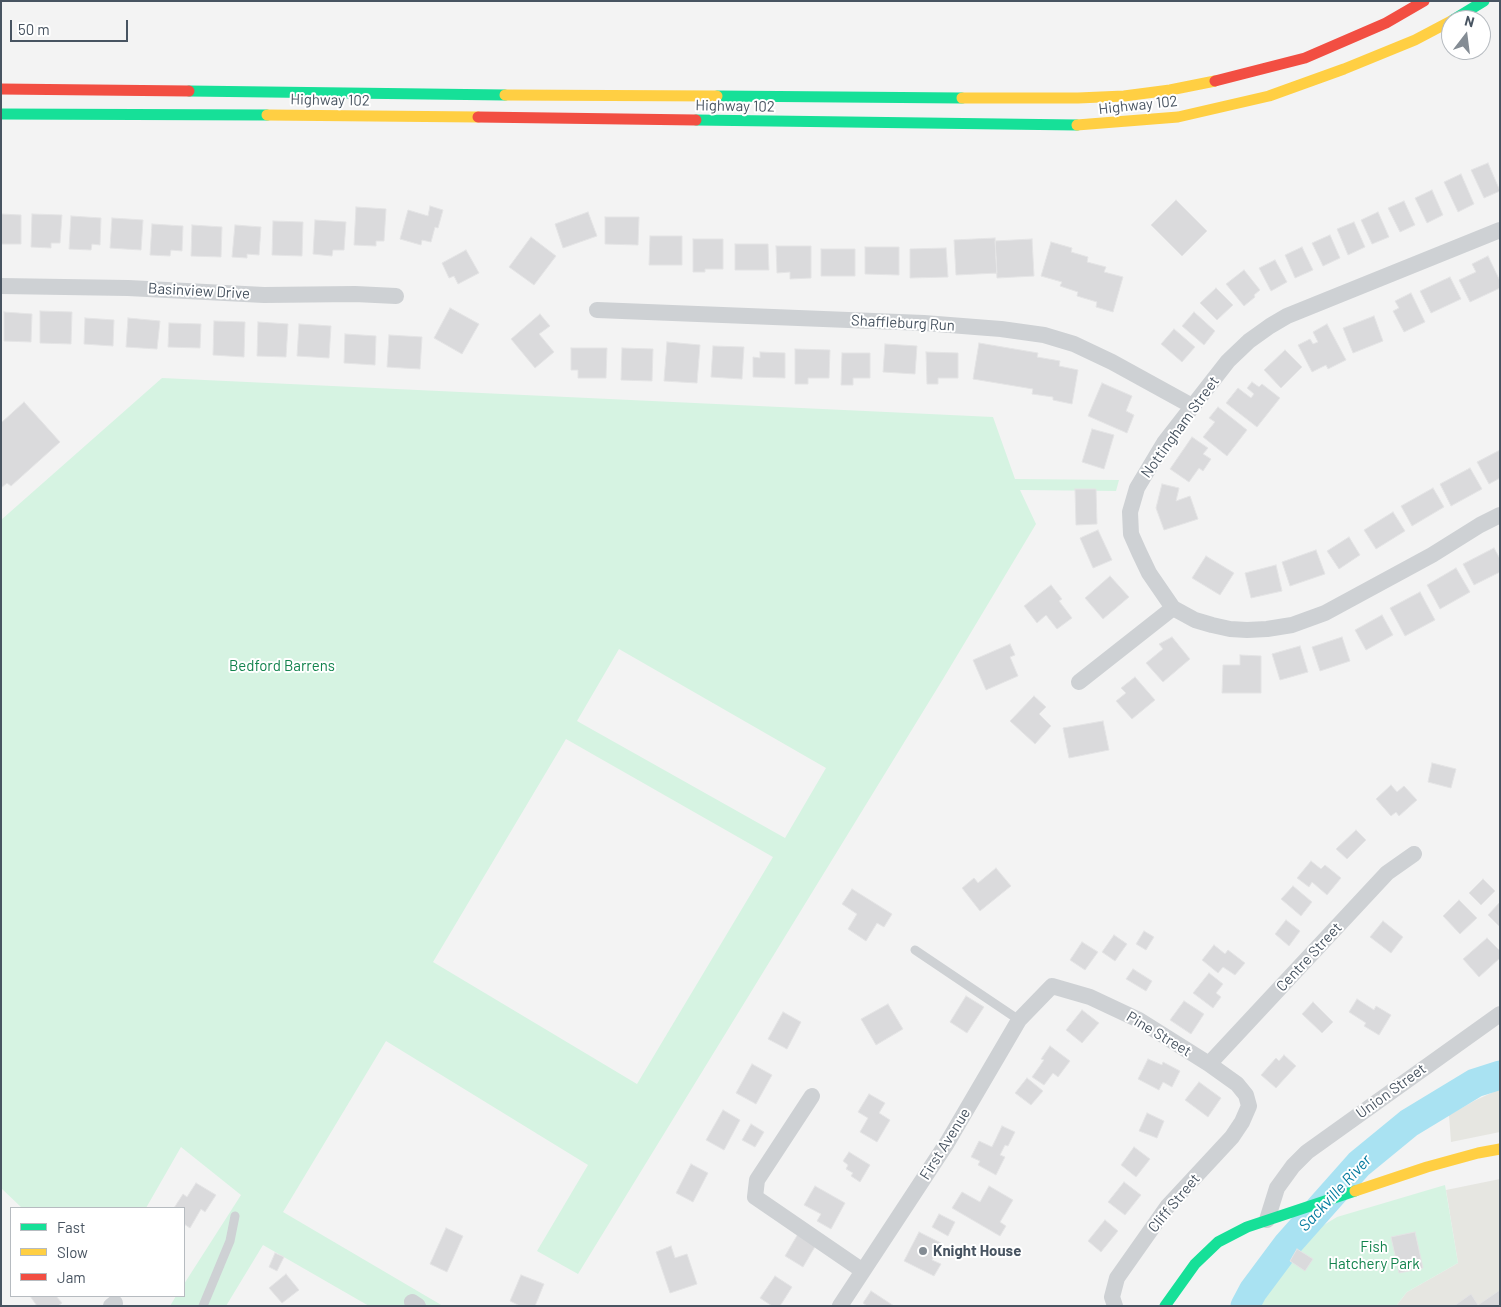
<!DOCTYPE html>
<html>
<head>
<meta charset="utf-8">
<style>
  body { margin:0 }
  #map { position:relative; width:1501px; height:1307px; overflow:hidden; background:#f3f3f3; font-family:Barlow,sans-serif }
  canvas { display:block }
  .frame { position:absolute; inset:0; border:2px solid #485461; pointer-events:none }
  .legend { position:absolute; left:10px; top:1207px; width:175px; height:90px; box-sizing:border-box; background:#fff; border:1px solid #b6bbc0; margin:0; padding:6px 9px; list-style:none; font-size:15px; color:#485461 }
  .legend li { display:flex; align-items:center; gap:10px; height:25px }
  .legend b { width:25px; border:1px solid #b6bbc0 }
  .north { position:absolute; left:1441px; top:10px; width:50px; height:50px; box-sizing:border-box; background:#fff; border:1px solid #b6bbc0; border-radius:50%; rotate:15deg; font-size:14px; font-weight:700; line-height:20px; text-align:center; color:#485461 }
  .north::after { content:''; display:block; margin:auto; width:18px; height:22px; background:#848c94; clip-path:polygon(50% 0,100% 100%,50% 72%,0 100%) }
  .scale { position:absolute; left:10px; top:20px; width:118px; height:22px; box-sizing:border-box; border:2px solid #485461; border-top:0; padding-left:6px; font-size:15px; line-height:18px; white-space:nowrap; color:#485461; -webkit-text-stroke:4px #fff; paint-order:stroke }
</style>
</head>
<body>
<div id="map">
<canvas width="1501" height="1307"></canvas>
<div class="frame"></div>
<ul class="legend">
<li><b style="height:6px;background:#16e098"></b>Fast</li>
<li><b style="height:6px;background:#ffcf43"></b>Slow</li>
<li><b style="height:6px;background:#f24e42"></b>Jam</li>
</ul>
<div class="north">N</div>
<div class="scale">50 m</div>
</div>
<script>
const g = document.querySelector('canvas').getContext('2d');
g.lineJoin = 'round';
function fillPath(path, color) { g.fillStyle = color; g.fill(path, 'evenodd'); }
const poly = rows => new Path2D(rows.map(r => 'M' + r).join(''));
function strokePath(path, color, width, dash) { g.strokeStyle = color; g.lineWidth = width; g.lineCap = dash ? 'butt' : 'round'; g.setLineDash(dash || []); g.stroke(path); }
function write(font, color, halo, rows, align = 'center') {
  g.font = font + ' Barlow,sans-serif'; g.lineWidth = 4; g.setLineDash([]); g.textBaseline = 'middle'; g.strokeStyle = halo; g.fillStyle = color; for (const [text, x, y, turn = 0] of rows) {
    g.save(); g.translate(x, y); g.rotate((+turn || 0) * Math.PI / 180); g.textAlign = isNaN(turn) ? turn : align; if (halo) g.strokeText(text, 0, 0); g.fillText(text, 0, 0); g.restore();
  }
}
fillPath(poly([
  [1500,1089,1500,1132,1451,1142,1449,1115,1474,1101],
  [1500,1179,1500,1306,1396,1306,1407,1292,1458,1263,1446,1190]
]), '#e6e6e1');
fillPath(poly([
  [162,378,993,417,1015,479,1119,480,1116,491,1020,490,1036,524,943,679,578,1274,537,1251,588,1165,386,1041,283,1212,443,1306,369,1306,263,1245,226,1306,170,1306,176,1296,184,1296,184,1284,241,1195,181,1147,146,1208,22,1208,1,1188,1,520],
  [619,649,826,768,785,838,577,721],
  [566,739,773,857,637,1084,433,962],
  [1445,1185,1458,1263,1407,1292,1396,1306,1246,1306,1254,1294,1256,1286,1261,1286,1264,1283,1299,1240,1337,1217]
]), '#d6f3e2');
strokePath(poly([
  [1245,1306,1253,1291,1288,1244,1359,1164,1409,1123,1475,1083,1500,1075]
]), '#a9e2f2', 29);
const building = poly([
  [1488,163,1500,191,1484,198,1471,170,1488,163],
  [1461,174,1474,204,1458,212,1444,182,1461,174],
  [1432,190,1443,215,1427,223,1415,198,1432,190],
  [1176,200,1207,231,1182,256,1151,225,1176,200],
  [1404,201,1415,225,1400,232,1388,208,1404,201],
  [430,206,443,210,438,228,435,227,431,242,422,240,421,245,400,239,408,210,428,216,430,206],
  [356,207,386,209,384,241,376,241,376,246,354,245,356,207],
  [588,212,597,236,563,248,555,224,588,212],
  [1378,212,1389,237,1372,244,1361,220,1378,212],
  [1,214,21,215,21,244,1,244,1,214],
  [32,214,62,215,60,243,51,243,51,248,31,247,32,214],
  [71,216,101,218,100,245,92,244,91,250,69,249,71,216],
  [605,217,639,217,638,245,605,244,605,217],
  [112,218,143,220,141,250,110,248,112,218],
  [315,220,346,222,344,250,333,250,332,256,313,254,315,220],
  [273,221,303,222,302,256,272,255,273,221],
  [1354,222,1365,247,1348,255,1337,229,1354,222],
  [152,224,183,226,182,251,171,250,170,256,150,255,152,224],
  [192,225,222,227,221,257,191,256,192,225],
  [235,225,261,227,259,255,247,254,247,258,232,257,235,225],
  [1330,235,1340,258,1323,266,1312,243,1330,235],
  [650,236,682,236,682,265,649,265,650,236],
  [531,237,556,256,534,285,509,267,531,237],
  [995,238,997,273,956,275,954,240,995,238],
  [693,239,723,239,723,269,705,269,705,272,693,272,693,239],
  [1032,239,1034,276,997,278,995,241,1032,239],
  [1051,242,1072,248,1071,252,1088,257,1087,262,1106,267,1104,272,1123,277,1113,312,1096,307,1097,302,1077,296,1078,292,1060,286,1062,282,1041,276,1051,242],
  [735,244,768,244,769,270,735,270,735,244],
  [776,246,811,246,811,278,790,279,790,272,777,273,776,246],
  [865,247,899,247,899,275,865,274,865,247],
  [1302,247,1313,270,1295,278,1285,255,1302,247],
  [946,248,948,277,910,278,910,249,946,248],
  [821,249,855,249,855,276,821,276,821,249],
  [466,250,479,273,458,284,454,276,449,278,442,263,466,250],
  [1488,256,1500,281,1500,288,1470,302,1459,280,1476,272,1472,264,1488,256],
  [1275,260,1287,282,1271,291,1259,268,1275,260],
  [1244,270,1260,290,1254,295,1255,297,1244,306,1226,284,1244,270],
  [1450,277,1461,299,1431,313,1420,291,1450,277],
  [1216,288,1233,305,1217,320,1200,303,1216,288],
  [1411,293,1425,322,1404,332,1393,311,1399,308,1395,301,1411,293],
  [450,308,479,324,462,354,434,338,450,308],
  [40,311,72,312,71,344,40,343,40,311],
  [4,312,32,314,31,342,4,341,4,312],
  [1194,312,1215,331,1204,345,1182,326,1194,312],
  [540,314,550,326,539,334,554,352,535,368,511,339,540,314],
  [1374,316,1383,341,1353,353,1343,328,1374,316],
  [85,318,114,320,113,346,84,344,85,318],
  [128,318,160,321,157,349,126,347,128,318],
  [214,321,245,322,244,357,213,355,214,321],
  [258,322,288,324,286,357,257,356,258,322],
  [169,323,201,324,200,348,168,347,169,323],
  [299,324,331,326,329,358,297,356,299,324],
  [1327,324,1346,360,1328,369,1326,365,1312,372,1298,345,1310,339,1313,344,1318,342,1313,332,1327,324],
  [1174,329,1195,347,1182,362,1161,344,1174,329],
  [345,334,376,336,375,365,344,363,345,334],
  [389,335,422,337,420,369,387,367,389,335],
  [667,342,700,345,697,383,664,381,667,342],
  [979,343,1038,353,1037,357,1060,361,1059,366,1078,370,1072,404,1053,400,1053,397,1032,394,1033,389,973,379,979,343],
  [885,344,917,346,915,374,883,372,885,344],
  [713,346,744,347,742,379,711,377,713,346],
  [571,348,607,348,606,378,578,378,578,370,571,370,571,348],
  [622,348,653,349,652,381,621,380,622,348],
  [795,349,830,350,829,378,808,378,808,384,795,384,795,349],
  [1285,350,1302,367,1281,388,1264,370,1285,350],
  [760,352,785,353,785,378,753,377,753,357,760,358,760,352],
  [926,352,958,353,958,378,938,378,938,384,927,384,926,352],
  [842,353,870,353,870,378,853,378,853,385,841,385,842,353],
  [1252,382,1259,387,1262,384,1280,398,1257,427,1226,403,1238,388,1251,398,1254,394,1247,388,1252,382],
  [1102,383,1132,396,1126,411,1134,415,1127,433,1088,416,1102,383],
  [24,402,60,442,11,486,7,483,1,488,1,423,24,402],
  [1218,407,1247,430,1227,456,1203,437,1215,422,1209,418,1218,407],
  [1092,429,1114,435,1104,469,1082,462,1092,429],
  [1192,437,1208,448,1203,454,1211,459,1203,471,1199,468,1189,482,1170,469,1192,437],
  [1500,450,1500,478,1489,484,1477,462,1500,450],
  [1470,468,1482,489,1451,506,1440,484,1470,468],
  [1162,484,1179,488,1176,501,1190,496,1198,519,1164,530,1156,508,1162,484],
  [1433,488,1444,507,1412,526,1401,506,1433,488],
  [1075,489,1096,489,1097,524,1076,525,1075,489],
  [1393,512,1405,531,1376,549,1364,530,1393,512],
  [1098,530,1112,560,1093,568,1080,538,1098,530],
  [1349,537,1360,555,1339,569,1327,551,1349,537],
  [1494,548,1500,559,1500,572,1474,585,1463,564,1494,548],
  [1316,550,1325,574,1290,586,1282,562,1316,550],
  [1206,556,1234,573,1220,595,1192,578,1206,556],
  [1276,565,1282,591,1251,598,1245,573,1276,565],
  [1456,568,1470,592,1440,609,1427,585,1456,568],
  [1110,576,1129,597,1103,619,1085,598,1110,576],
  [1051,585,1062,599,1059,601,1072,618,1057,629,1046,615,1037,623,1024,606,1051,585],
  [1420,592,1435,620,1405,636,1390,608,1420,592],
  [1382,615,1393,635,1366,650,1355,630,1382,615],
  [1172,637,1190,659,1163,682,1146,663,1163,649,1159,644,1172,637],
  [1342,637,1350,661,1320,671,1312,647,1342,637],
  [1010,644,1015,655,1010,657,1018,676,986,690,973,660,1010,644],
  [1300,646,1308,672,1280,680,1272,654,1300,646],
  [1240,655,1261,656,1261,693,1222,693,1223,665,1240,665,1240,655],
  [1135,677,1155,700,1132,719,1116,701,1126,693,1121,688,1135,677],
  [1034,696,1046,707,1039,714,1051,726,1035,744,1010,721,1034,696],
  [1103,721,1109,750,1069,758,1063,728,1103,721],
  [1432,763,1456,769,1451,788,1428,782,1432,763],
  [1391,785,1397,792,1404,786,1417,800,1399,816,1396,812,1391,816,1376,799,1391,785],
  [1356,830,1366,840,1347,859,1336,849,1356,830],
  [1311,861,1321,869,1325,865,1341,878,1327,895,1312,882,1309,887,1297,878,1311,861],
  [996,868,1011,886,980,911,962,888,974,878,978,883,996,868],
  [1483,879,1495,891,1481,905,1469,893,1483,879],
  [1293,886,1312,902,1301,916,1281,899,1293,886],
  [852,889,892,914,884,927,877,923,866,941,848,929,857,914,842,904,852,889],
  [1459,900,1477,918,1460,934,1443,916,1459,900],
  [1500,902,1500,927,1488,915,1500,902],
  [1286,920,1300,931,1289,946,1275,934,1286,920],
  [1383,921,1403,937,1391,953,1370,937,1383,921],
  [1144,931,1154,937,1146,950,1136,944,1144,931],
  [1114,935,1127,944,1115,961,1102,952,1114,935],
  [1487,938,1500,951,1500,958,1479,977,1463,959,1487,938],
  [1082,942,1098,952,1085,970,1070,960,1082,942],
  [1214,945,1225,954,1228,950,1245,963,1235,975,1223,967,1218,973,1202,960,1214,945],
  [1133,969,1152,981,1146,991,1126,979,1133,969],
  [1209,973,1223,984,1216,993,1221,997,1213,1008,1193,993,1209,973],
  [966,996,984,1007,967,1033,950,1022,966,996],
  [1357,999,1374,1010,1376,1006,1391,1015,1379,1035,1364,1026,1366,1023,1349,1012,1357,999],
  [1184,1001,1204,1014,1191,1034,1170,1020,1184,1001],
  [1313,1002,1333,1022,1322,1033,1302,1014,1313,1002],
  [888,1004,903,1029,876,1045,861,1019,888,1004],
  [1082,1010,1099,1023,1082,1043,1066,1030,1082,1010],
  [783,1012,801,1022,787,1049,768,1039,783,1012],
  [1050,1046,1070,1061,1058,1077,1053,1073,1044,1085,1032,1077,1044,1060,1041,1059,1050,1046],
  [1284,1055,1296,1066,1276,1088,1261,1075,1276,1058,1279,1061,1284,1055],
  [1148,1059,1162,1065,1163,1062,1180,1071,1172,1087,1163,1082,1159,1090,1138,1079,1148,1059],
  [752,1064,772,1075,756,1104,736,1093,752,1064],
  [1027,1078,1043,1091,1031,1105,1015,1093,1027,1078],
  [1199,1082,1221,1098,1208,1117,1185,1100,1199,1082],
  [869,1094,885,1103,879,1113,890,1120,877,1142,860,1132,868,1118,858,1112,869,1094],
  [723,1110,740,1120,724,1150,706,1140,723,1110],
  [1147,1113,1164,1121,1157,1138,1139,1131,1147,1113],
  [751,1124,764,1132,755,1147,742,1140,751,1124],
  [1002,1126,1015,1132,1008,1146,1005,1145,1000,1155,1005,1157,996,1175,978,1165,980,1161,971,1157,979,1141,992,1147,1002,1126],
  [1134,1147,1150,1159,1136,1177,1121,1165,1134,1147],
  [849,1152,870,1165,860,1182,851,1176,853,1173,846,1169,848,1165,843,1161,849,1152],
  [691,1164,708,1173,693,1202,676,1193,691,1164],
  [1124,1182,1141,1195,1125,1215,1108,1202,1124,1182],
  [196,1183,216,1195,205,1212,201,1209,190,1228,184,1224,184,1208,174,1208,183,1194,187,1197,196,1183],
  [815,1186,845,1203,831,1229,817,1221,821,1214,804,1205,815,1186],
  [989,1186,1013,1200,1000,1222,1006,1226,1000,1236,952,1208,962,1192,980,1202,989,1186],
  [939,1214,955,1222,948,1236,932,1227,939,1214],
  [1105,1220,1118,1231,1101,1252,1088,1241,1105,1220],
  [446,1228,463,1236,447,1272,430,1264,446,1228],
  [919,1232,941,1243,932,1260,941,1264,934,1276,904,1261,919,1232],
  [1415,1232,1423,1268,1399,1273,1391,1237,1415,1232],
  [798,1234,816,1245,803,1267,785,1256,798,1234],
  [671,1246,675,1258,687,1254,697,1284,670,1293,656,1252,671,1246],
  [1297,1249,1313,1259,1305,1271,1290,1261,1297,1249],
  [275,1253,284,1257,277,1271,269,1267,275,1253],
  [286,1274,299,1290,282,1303,269,1288,286,1274],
  [521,1275,544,1284,535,1306,520,1306,510,1301,521,1275],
  [775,1276,792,1287,780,1306,772,1306,760,1298,775,1276],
  [1500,1290,1500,1306,1454,1306,1471,1294,1478,1305,1500,1290],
  [871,1291,894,1306,867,1306,863,1303,871,1291],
  [30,1296,56,1296,62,1303,58,1306,37,1306,30,1296]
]);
fillPath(building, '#dadadc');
strokePath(building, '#e4e4e5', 1);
strokePath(poly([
  [915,950,1019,1020],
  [203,1306,230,1241,235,1216]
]), '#ced1d4', 9);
strokePath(poly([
  [1500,230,1287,316,1270,326,1249,341,1228,361,1164,443,1137,488,1130,512,1131,534,1139,552,1149,573,1173,608,1195,620,1212,625,1230,629,1247,630,1267,629,1292,625,1325,613,1432,555,1480,525,1500,515],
  [1,286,128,288,264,295,355,294,396,296],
  [597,310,924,323,1001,329,1044,335,1074,344,1112,362,1192,406],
  [1079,682,1173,608],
  [1209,1064,1387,873,1414,854],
  [812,1096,757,1180,755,1197,863,1271],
  [1267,1220,1277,1188,1293,1166,1307,1152,1500,1014],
  [412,1302,418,1306],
  [111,1306,115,1303],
  [840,1306,947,1143,1019,1020,1052,986,1090,997,1139,1020,1209,1064,1237,1084,1246,1095,1249,1106,1242,1122,1232,1137,1167,1207,1117,1278,1112,1297,1115,1306]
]), '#ced1d4', 16);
strokePath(poly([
  [1453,20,1484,1],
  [189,91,505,95],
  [717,96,962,98],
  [1,114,267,115],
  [696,120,1077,125],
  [1165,1306,1195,1264,1218,1242,1247,1227,1355,1191]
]), '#16e098', 11);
strokePath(poly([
  [505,95,717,96],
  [962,98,1078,98,1124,96,1170,90,1215,81],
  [267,115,478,117],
  [1077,125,1178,117,1269,96,1344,69,1415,40,1451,21],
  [1355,1191,1427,1167,1478,1153,1500,1149]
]), '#ffcf43', 11);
strokePath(poly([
  [1215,81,1305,58,1386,23,1424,1],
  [1,89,189,91],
  [478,117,696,120]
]), '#f24e42', 11);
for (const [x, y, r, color] of [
  [923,1251,5,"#848c94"]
]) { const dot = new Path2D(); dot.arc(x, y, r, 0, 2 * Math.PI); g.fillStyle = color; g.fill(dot); strokePath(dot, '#fff', 2); }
write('15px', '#485461', '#fff', [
  ["Highway 102",330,100,1],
  ["Highway 102",1138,105,-6],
  ["Highway 102",735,106,1],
  ["Basinview Drive",199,291,3],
  ["Shaffleburg Run",903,323,3],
  ["Nottingham Street",1180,427,-54],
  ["Centre Street",1309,957,-47],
  ["Pine Street",1159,1034,31],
  ["Union Street",1391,1091,-36],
  ["First Avenue",945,1144,-58],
  ["Cliff Street",1174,1203,-50]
]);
write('15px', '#12834d', '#fff', [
  ["Bedford Barrens",282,666],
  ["Fish",1374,1247],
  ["Hatchery Park",1374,1264]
]);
write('bold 15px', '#485461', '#fff', [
  ["Knight House",933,1251]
], 'left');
write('italic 16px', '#057b9f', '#fff', [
  ["Sackville River",1335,1193,-47]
]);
</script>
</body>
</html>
